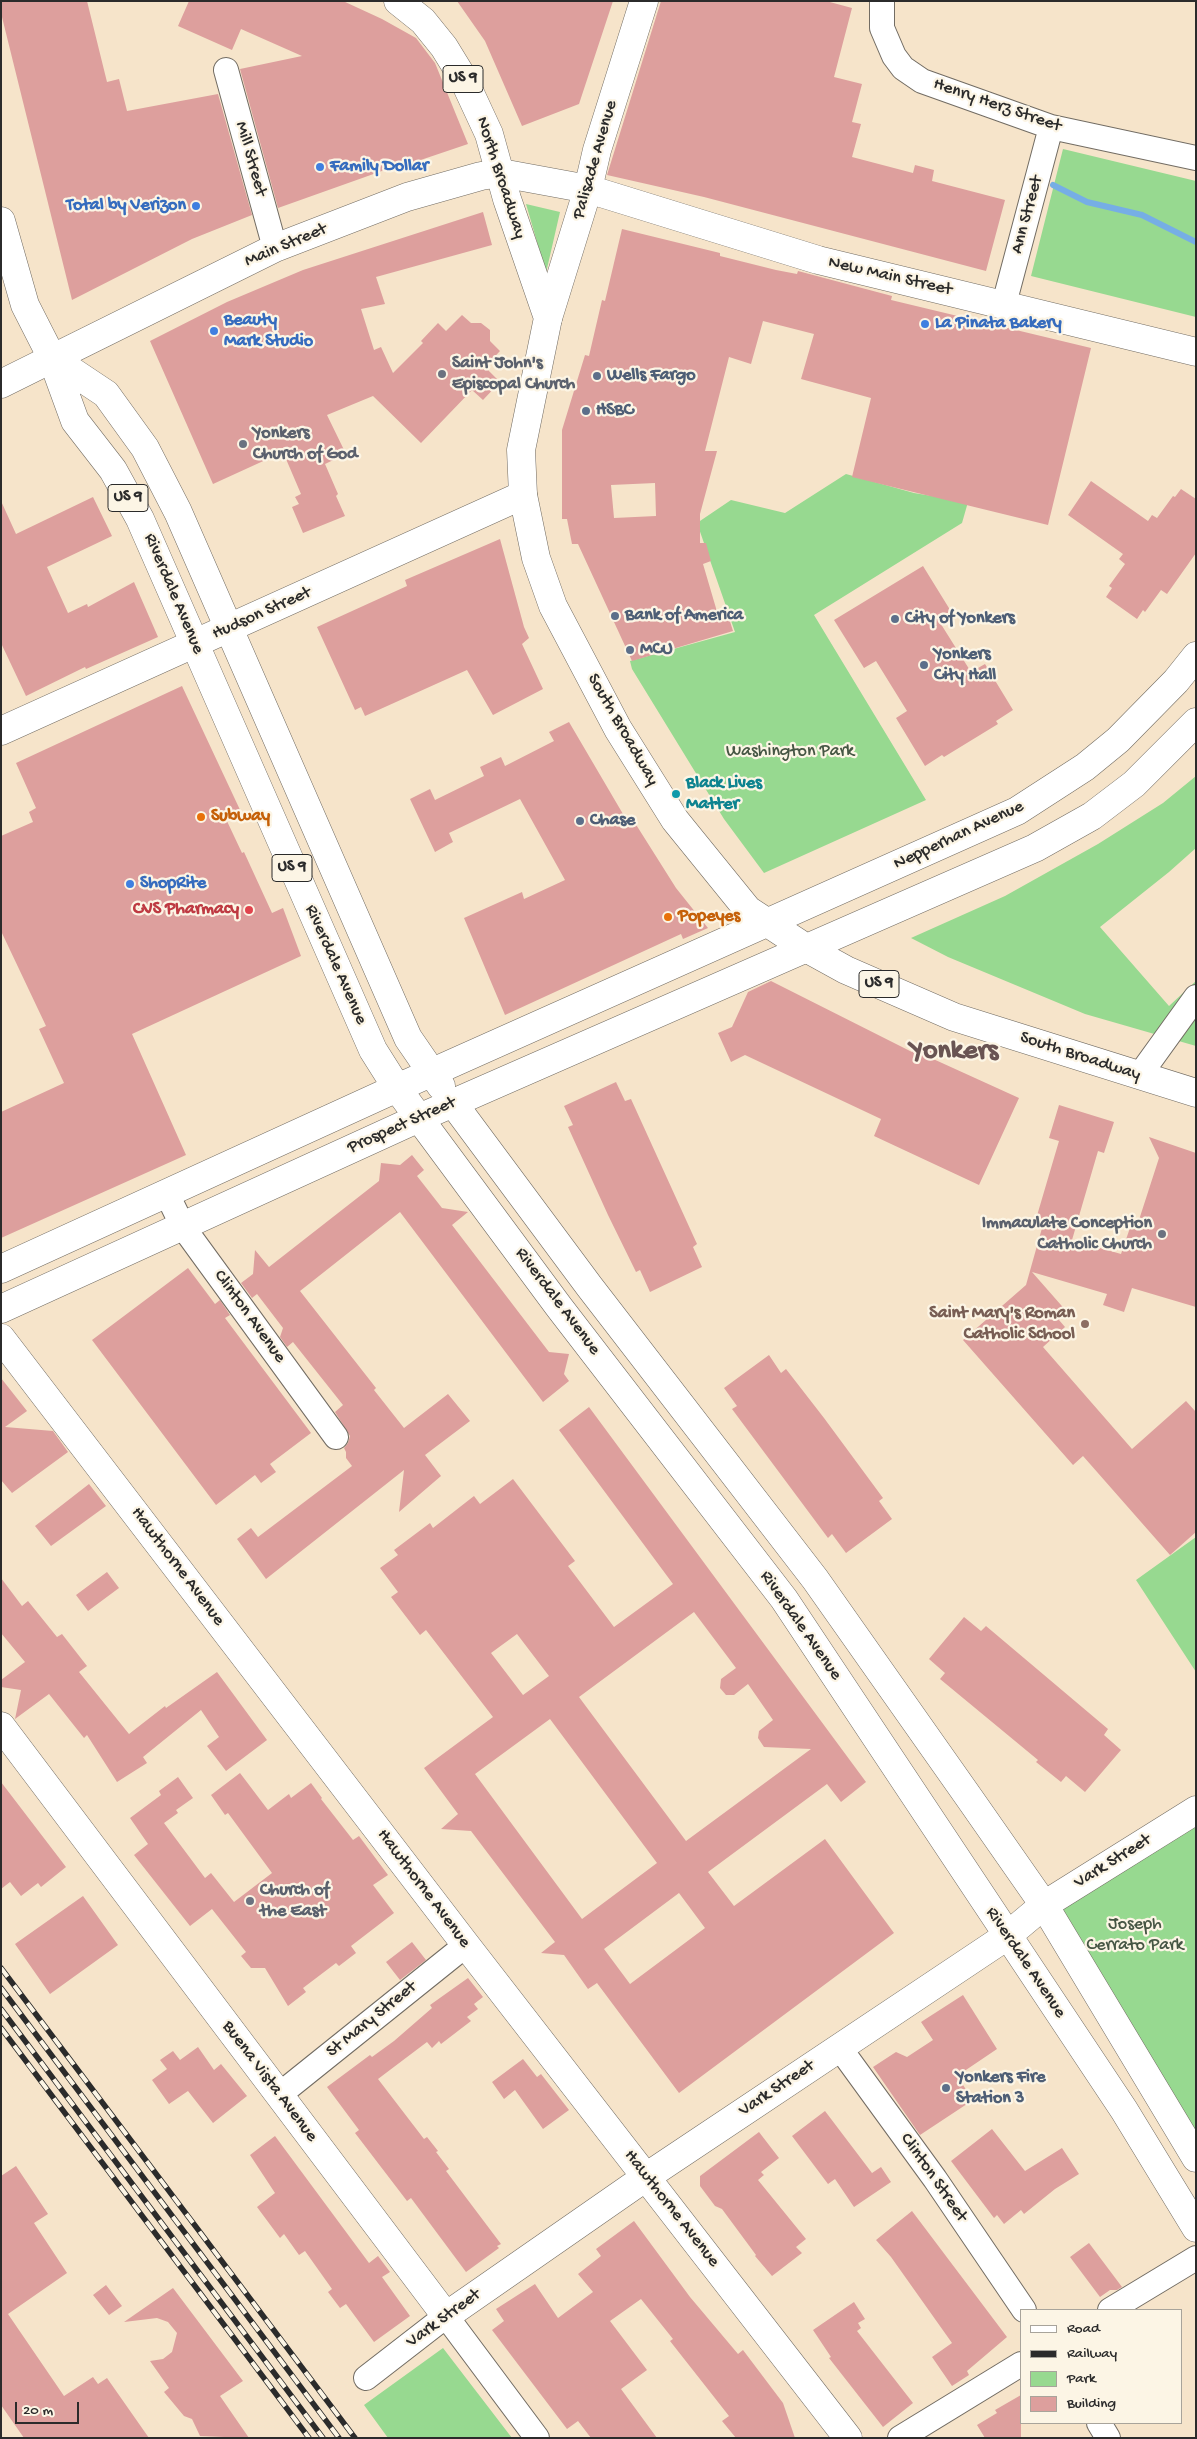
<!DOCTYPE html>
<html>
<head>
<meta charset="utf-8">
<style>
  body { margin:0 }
  #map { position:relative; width:1197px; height:2439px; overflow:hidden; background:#f6e4ca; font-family:"Gochi Hand",sans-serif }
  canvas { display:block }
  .frame { position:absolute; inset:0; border:2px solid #2b2b2b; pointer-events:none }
  .legend { position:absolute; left:1020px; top:2309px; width:162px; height:115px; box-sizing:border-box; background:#fcf5e5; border:1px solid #a8a49b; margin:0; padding:6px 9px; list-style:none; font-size:15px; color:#2b2b2b }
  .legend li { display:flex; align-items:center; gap:10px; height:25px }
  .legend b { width:25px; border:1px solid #a8a49b }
  .scale { position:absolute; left:15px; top:2402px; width:64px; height:22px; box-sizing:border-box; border:2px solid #2b2b2b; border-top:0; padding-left:6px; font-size:15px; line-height:18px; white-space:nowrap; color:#2b2b2b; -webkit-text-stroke:4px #fcf5e5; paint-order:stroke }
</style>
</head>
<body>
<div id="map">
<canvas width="1197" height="2439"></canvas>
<div class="frame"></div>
<ul class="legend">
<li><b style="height:6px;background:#fff"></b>Road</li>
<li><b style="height:6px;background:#2b2b2b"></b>Railway</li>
<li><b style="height:14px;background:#97d990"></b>Park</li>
<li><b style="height:14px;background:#dd9f9d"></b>Building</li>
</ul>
<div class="scale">20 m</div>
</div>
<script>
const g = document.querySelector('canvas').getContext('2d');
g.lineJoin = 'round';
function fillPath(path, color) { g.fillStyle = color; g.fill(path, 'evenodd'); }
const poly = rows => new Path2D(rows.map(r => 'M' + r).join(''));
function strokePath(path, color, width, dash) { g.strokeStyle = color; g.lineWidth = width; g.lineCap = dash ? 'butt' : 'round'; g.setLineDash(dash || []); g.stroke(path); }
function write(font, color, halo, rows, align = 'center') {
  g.font = font + ' "Gochi Hand",sans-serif'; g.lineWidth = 4.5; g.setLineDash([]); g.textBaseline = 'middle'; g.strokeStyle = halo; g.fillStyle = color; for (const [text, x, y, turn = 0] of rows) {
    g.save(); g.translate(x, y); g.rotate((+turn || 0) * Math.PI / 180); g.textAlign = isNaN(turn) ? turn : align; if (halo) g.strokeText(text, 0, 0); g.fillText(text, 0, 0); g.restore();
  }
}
fillPath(poly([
  [1063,149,1196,181,1196,317,1031,276],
  [526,204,560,212,546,273],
  [846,474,914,493,968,502,962,523,814,615,926,800,764,873,724,819,632,669,630,661,735,632,697,523,731,500,785,513],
  [1196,776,1196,848,1169,872,1100,927,1169,1006,1196,981,1196,1046,1085,1014,948,957,911,938,1005,896,1098,844,1163,803],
  [1196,1537,1196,1672,1136,1580],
  [1196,1824,1196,2142,1050,1917],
  [443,2348,512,2438,388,2438,364,2405]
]), '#97d990');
strokePath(poly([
  [1053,185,1087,202,1142,215,1196,242]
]), '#76aee5', 6);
fillPath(poly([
  [1,1,87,1,107,82,119,79,127,111,218,94,252,215,192,239,72,300,1,13],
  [189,1,343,1,382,19,416,38,435,63,468,144,397,168,396,166,278,208,240,69,302,56,241,29,232,50,178,26],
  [457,1,613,1,579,104,522,126,485,41],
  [661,1,826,1,852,8,834,77,862,84,852,122,861,124,852,157,913,173,915,165,934,170,932,181,1005,200,986,271,704,197,607,175],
  [483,212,492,245,376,277,385,304,361,309,374,350,381,347,393,373,423,343,421,341,438,323,446,331,462,315,471,323,481,323,490,330,490,341,500,351,485,367,500,382,483,400,472,390,421,443,373,396,327,415,346,454,325,464,338,494,336,496,345,516,303,533,292,507,299,504,295,497,301,494,283,452,213,484,150,341,227,302,303,270],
  [622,229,720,253,720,256,776,270,797,274,798,271,892,296,891,300,1091,348,1048,525,852,477,871,398,801,379,814,334,763,321,751,364,729,357,705,451,717,451,700,514,700,543,706,543,711,561,703,564,718,615,727,612,733,631,632,661,578,544,572,544,567,519,562,519,562,430,585,355,589,356,602,300,605,301],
  [655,483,656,516,614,518,611,485],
  [1091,481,1148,521,1152,515,1157,518,1173,496,1175,497,1181,489,1196,499,1196,553,1167,594,1161,590,1145,612,1143,610,1137,619,1106,597,1112,588,1109,586,1125,564,1119,559,1123,554,1068,515],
  [93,497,112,536,47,567,68,613,87,604,88,607,134,582,158,637,86,669,85,667,26,696,1,643,1,501,16,534],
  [500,539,524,627,529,638,522,644,543,689,493,715,467,670,365,716,361,707,355,710,317,627,407,586,405,580],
  [923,566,952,613,939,621,971,672,985,664,1013,710,996,721,998,724,944,757,942,755,925,766,896,718,907,711,876,661,864,668,834,620],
  [182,686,241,812,226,819,242,853,244,852,272,913,283,908,301,956,132,1034,186,1155,1,1238,1,1112,64,1083,39,1029,46,1026,1,931,1,836,33,822,29,812,36,808,16,763],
  [569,722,630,826,635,823,676,888,708,928,683,939,681,934,505,1015,464,918,522,892,524,899,565,880,520,799,449,833,453,842,435,852,410,799,430,789,435,800,484,776,480,767,501,757,505,766,554,741,549,732],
  [771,981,912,1052,916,1044,934,1052,931,1058,1019,1098,979,1185,874,1136,881,1119,745,1055,731,1062,718,1033,732,1027,748,992],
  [616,1082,625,1101,631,1099,697,1244,693,1247,702,1267,650,1292,640,1270,636,1272,608,1215,568,1127,573,1125,564,1106],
  [1059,1105,1114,1122,1104,1153,1098,1151,1072,1240,1121,1254,1132,1222,1138,1223,1159,1158,1149,1137,1196,1153,1196,1307,1132,1288,1124,1312,1103,1305,1107,1294,1032,1272,1068,1313,1059,1320,1065,1327,1043,1347,1132,1449,1186,1401,1196,1412,1196,1532,1170,1555,1083,1456,1073,1465,963,1340,1026,1285,1044,1221,1036,1219,1059,1141,1049,1138],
  [412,1155,424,1170,417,1176,442,1208,468,1212,452,1225,549,1352,569,1354,564,1374,569,1381,543,1402,400,1212,300,1291,376,1388,374,1390,404,1428,448,1394,470,1421,425,1455,441,1476,399,1512,404,1470,266,1579,237,1539,251,1528,258,1537,352,1466,346,1458,346,1452,344,1448,348,1443,350,1436,335,1412,343,1405,293,1342,287,1347,280,1337,283,1328,257,1294,252,1298,241,1283,253,1274,255,1250,269,1267,379,1181,381,1163,400,1165],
  [188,1268,215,1304,220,1300,230,1315,225,1318,311,1433,270,1464,276,1472,261,1483,255,1475,216,1505,92,1340],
  [769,1355,781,1373,786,1369,824,1418,883,1498,879,1501,892,1519,846,1553,832,1534,828,1538,732,1409,737,1406,724,1388],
  [1,1378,27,1411,5,1427,53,1431,68,1452,12,1493,1,1480],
  [589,1407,866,1782,841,1802,827,1784,708,1872,734,1906,825,1839,894,1933,679,2093,597,1983,588,1989,564,1955,541,1953,555,1942,471,1831,441,1829,458,1814,424,1768,493,1717,426,1630,420,1635,391,1597,398,1592,380,1568,398,1555,394,1550,430,1523,433,1528,474,1496,480,1504,513,1479,575,1561,568,1566,614,1627,673,1584,559,1430],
  [694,1612,736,1668,721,1679,720,1688,726,1695,734,1695,748,1684,773,1720,759,1731,758,1738,764,1747,811,1749,686,1841,579,1697],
  [517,1634,549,1676,523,1695,491,1653],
  [550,1719,657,1863,582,1919,475,1774],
  [679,1893,705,1928,630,1984,604,1949],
  [89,1484,106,1506,51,1546,35,1526],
  [107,1572,119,1588,88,1611,76,1595],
  [1,1578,22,1606,28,1601,57,1637,62,1634,87,1666,79,1672,129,1734,165,1706,166,1708,217,1672,267,1740,226,1771,207,1746,219,1737,201,1710,143,1757,147,1763,117,1782,87,1735,84,1738,49,1694,15,1719,21,1690,1,1687,1,1680,25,1662,1,1633],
  [964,1617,981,1631,986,1626,1108,1729,1104,1735,1121,1750,1085,1792,1066,1776,1061,1782,1036,1762,1038,1760,940,1679,945,1673,929,1659],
  [240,1773,268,1810,289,1794,291,1798,311,1783,322,1798,321,1799,353,1840,359,1836,388,1875,373,1885,394,1913,351,1946,356,1953,339,1966,336,1963,303,1988,306,1992,288,2006,265,1968,251,1968,241,1956,246,1952,212,1909,190,1926,134,1855,148,1844,130,1818,161,1795,159,1791,178,1777,193,1798,176,1810,178,1813,164,1823,205,1878,211,1873,234,1902,272,1873,228,1813,225,1815,211,1795],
  [1,1782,66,1867,41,1887,38,1883,21,1896,10,1882,1,1889],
  [83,1896,118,1945,50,1994,15,1944],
  [412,1942,426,1960,400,1980,386,1962],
  [468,1978,483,1997,474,2004,478,2009,467,2017,471,2021,441,2044,439,2041,432,2048,427,2042,378,2079,424,2139,427,2137,438,2151,436,2152,449,2169,446,2171,501,2244,497,2246,499,2248,466,2272,411,2198,407,2201,355,2133,359,2130,327,2087,370,2055,372,2057,394,2041,432,2008,430,2005],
  [963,1995,997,2049,957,2076,973,2100,920,2135,873,2067,896,2052,907,2057,933,2040,921,2022],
  [198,2047,214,2070,221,2064,247,2096,213,2123,188,2091,169,2104,152,2080,167,2069,160,2060,173,2051,180,2060],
  [523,2059,537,2077,541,2074,569,2110,543,2129,515,2090,504,2099,492,2082],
  [825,2111,872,2173,881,2167,891,2182,854,2207,835,2179,828,2184,792,2136],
  [992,2129,1025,2171,1062,2148,1079,2174,1055,2189,1024,2214,1021,2210,1004,2224,997,2215,994,2218,951,2161],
  [759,2132,779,2158,761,2172,764,2175,758,2180,806,2239,796,2247,802,2253,772,2276,755,2256,756,2255,722,2209,715,2206,700,2186,700,2176],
  [275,2136,369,2263,378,2256,390,2272,382,2277,410,2316,374,2342,346,2304,340,2308,328,2292,332,2289,305,2251,299,2255,284,2234,280,2238,257,2207,275,2193,250,2155],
  [16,2166,48,2214,34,2223,67,2273,8,2314,64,2396,93,2377,98,2384,107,2378,149,2438,24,2438,1,2405,1,2176],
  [912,2211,1007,2337,967,2371,969,2375,952,2386,932,2357,952,2343,891,2257,876,2240],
  [634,2221,690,2297,738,2354,743,2350,783,2403,795,2438,736,2438,722,2421,729,2416,670,2341,673,2339,641,2299,610,2321,647,2370,621,2389,657,2438,591,2438,578,2421,567,2429,492,2330,504,2321,496,2309,535,2284,558,2318,593,2292,578,2274,601,2256,596,2249],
  [1089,2243,1122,2287,1117,2290,1110,2290,1100,2297,1070,2257],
  [106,2285,122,2306,109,2315,93,2295],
  [173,2288,243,2381,220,2396,249,2438,200,2436,192,2419,184,2416,164,2392,169,2388,150,2361,163,2359,172,2352,177,2333,168,2322,157,2318,124,2322],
  [854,2302,865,2319,858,2323,861,2328,857,2331,913,2403,883,2427,829,2358,831,2357,813,2330],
  [1021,2395,1021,2438,985,2438,977,2425,997,2413,995,2410]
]), '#dd9f9d');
const minor = poly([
  [882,1,882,28,894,56,903,68,922,81,1051,127,1196,158],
  [226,70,275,248],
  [1004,304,1051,127],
  [1139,1076,1196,997],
  [167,1194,183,1227,336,1437],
  [839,2047,935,2179,1024,2310],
  [279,2095,466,1945],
  [1110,2310,1196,2258],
  [366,2378,446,2316,537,2438],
  [1099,2423,1108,2438],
  [900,2438,1021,2364]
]);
const tertiary = poly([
  [548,318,588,189,597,150,644,1],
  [1,384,275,248,407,197,481,176,501,173,588,189,818,260,1196,352],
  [1,731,523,495],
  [1,1269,397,1088],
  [1,1309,419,1118],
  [1,1338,466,1945,848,2438],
  [1,1726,446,2316,646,2177,1007,1936,1044,1905,1196,1810]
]);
const secondary = poly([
  [453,1103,589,1286,815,1579,970,1799,1044,1905,1196,2158],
  [419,1118,559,1307,784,1599,1124,2110,1196,2228]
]);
const primary = poly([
  [398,1,423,21,444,47,463,78,489,134,507,199,548,318,521,450,523,495,536,558,553,606,618,729,675,820,748,910,806,948,846,970,954,1017,1196,1093],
  [1,221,25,305,52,358,75,421,113,470,140,519,373,1050,397,1088,419,1118,1035,848,1092,816,1134,784,1196,722],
  [52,358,106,394,145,448,178,512,408,1038,441,1086],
  [397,1088,1017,811,1085,767,1118,740,1176,681,1196,656]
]);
strokePath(minor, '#726c63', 26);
strokePath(tertiary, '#726c63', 29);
strokePath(secondary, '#726c63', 29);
strokePath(primary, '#726c63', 29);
strokePath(minor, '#fff', 24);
strokePath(tertiary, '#fff', 28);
strokePath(secondary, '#fff', 28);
strokePath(primary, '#fff', 28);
const rail = poly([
  [1,1968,355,2438],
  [1,1988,339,2438],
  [1,2009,323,2438],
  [1,2028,309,2438]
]);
strokePath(rail, '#2b2b2b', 5.5);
strokePath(rail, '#fcf5e5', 4, [11]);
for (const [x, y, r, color] of [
  [320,167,5,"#3f7fe0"],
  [196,206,5,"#3f7fe0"],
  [925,324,5,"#3f7fe0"],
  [214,331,5,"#3f7fe0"],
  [442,374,5,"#6b7280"],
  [597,376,5,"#5c6f8a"],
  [586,411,5,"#5c6f8a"],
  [243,444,5,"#6b7280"],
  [615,616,5,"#5c6f8a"],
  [895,619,5,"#5c6f8a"],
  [630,650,5,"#5c6f8a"],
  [924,665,5,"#5c6f8a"],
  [676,794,5,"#0f9aa8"],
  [201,817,5,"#e8710a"],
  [580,821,5,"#5c6f8a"],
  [130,884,5,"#3f7fe0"],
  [249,910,5,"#e0444e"],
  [668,917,5,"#e8710a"],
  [1162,1234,5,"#6b7280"],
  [1085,1324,5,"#8d6e63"],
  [250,1901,5,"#6b7280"],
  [946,2088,5,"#5c6f8a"]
]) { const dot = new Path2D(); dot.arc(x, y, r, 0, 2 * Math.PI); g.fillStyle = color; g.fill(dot); strokePath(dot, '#fcf5e5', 2); }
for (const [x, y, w] of [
  [463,79,40],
  [128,498,40],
  [292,868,40],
  [879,984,40]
]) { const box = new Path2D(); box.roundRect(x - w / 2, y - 13.5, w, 27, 4); g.fillStyle = '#fcf5e5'; g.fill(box); strokePath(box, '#2b2b2b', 1); }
write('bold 16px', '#2b2b2b', null, [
  ["US 9",463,79],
  ["US 9",128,498],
  ["US 9",292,868],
  ["US 9",879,984]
]);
write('18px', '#2b2b2b', '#fcf5e5', [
  ["Henry Herz Street",997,106,19],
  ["Mill Street",250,159,74],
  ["Palisade Avenue",596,160,-74],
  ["North Broadway",500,178,72],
  ["Ann Street",1028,215,-75],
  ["Main Street",286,246,-23],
  ["New Main Street",890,277,13],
  ["Riverdale Avenue",173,594,67],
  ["Hudson Street",262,614,-24],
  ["South Broadway",622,730,60],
  ["Nepperhan Avenue",959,836,-25],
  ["Riverdale Avenue",335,965,66],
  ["South Broadway",1080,1057,18],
  ["Prospect Street",402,1126,-24],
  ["Riverdale Avenue",557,1302,53],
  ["Clinton Avenue",249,1317,54],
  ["Hawthorne Avenue",177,1567,53],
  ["Riverdale Avenue",800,1626,55],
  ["Vark Street",1113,1862,-32],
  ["Hawthorne Avenue",423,1889,53],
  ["Riverdale Avenue",1025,1963,56],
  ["St Mary Street",372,2020,-39],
  ["Buena Vista Avenue",269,2082,53],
  ["Vark Street",777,2089,-34],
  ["Clinton Street",933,2178,55],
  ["Hawthorne Avenue",671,2209,52],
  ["Vark Street",444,2319,-36]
]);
write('bold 18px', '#366cbe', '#fcf5e5', [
  ["Family Dollar",330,167],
  ["Total by Verizon",186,206,"right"],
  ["Beauty",224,321],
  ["Mark Studio",224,342],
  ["La Pinata Bakery",935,324],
  ["ShopRite",140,884]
], 'left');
write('bold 18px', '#5b616d', '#fcf5e5', [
  ["Saint John's",452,364],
  ["Episcopal Church",452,385],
  ["Yonkers",253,434],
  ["Church of God",253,455],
  ["Immaculate Conception",1152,1224,"right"],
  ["Catholic Church",1152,1245,"right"],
  ["Church of",260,1891],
  ["the East",260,1912]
], 'left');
write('bold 18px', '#4e5e75', '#fcf5e5', [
  ["Wells Fargo",607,376],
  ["HSBC",596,411],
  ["Bank of America",625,616],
  ["City of Yonkers",905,619],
  ["MCU",640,650],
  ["Yonkers",934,655],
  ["City Hall",934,676],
  ["Chase",590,821],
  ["Yonkers Fire",956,2078],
  ["Station 3",956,2099]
], 'left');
write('18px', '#465644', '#fcf5e5', [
  ["Washington Park",790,752],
  ["Joseph",1135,1925],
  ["Cerrato Park",1135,1946]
]);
write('bold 18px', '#0d838f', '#fcf5e5', [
  ["Black Lives",686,784],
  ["Matter",686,805]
], 'left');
write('bold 18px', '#c56008', '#fcf5e5', [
  ["Subway",211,817],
  ["Popeyes",678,917]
], 'left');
write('bold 18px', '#be3a42', '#fcf5e5', [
  ["CVS Pharmacy",239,910]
], 'right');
write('bold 18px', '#785e54', '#fcf5e5', [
  ["Saint Mary's Roman",1075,1314],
  ["Catholic School",1075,1335]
], 'right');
write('bold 28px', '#695453', '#fcf5e5', [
  ["Yonkers",954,1053]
]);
</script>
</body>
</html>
